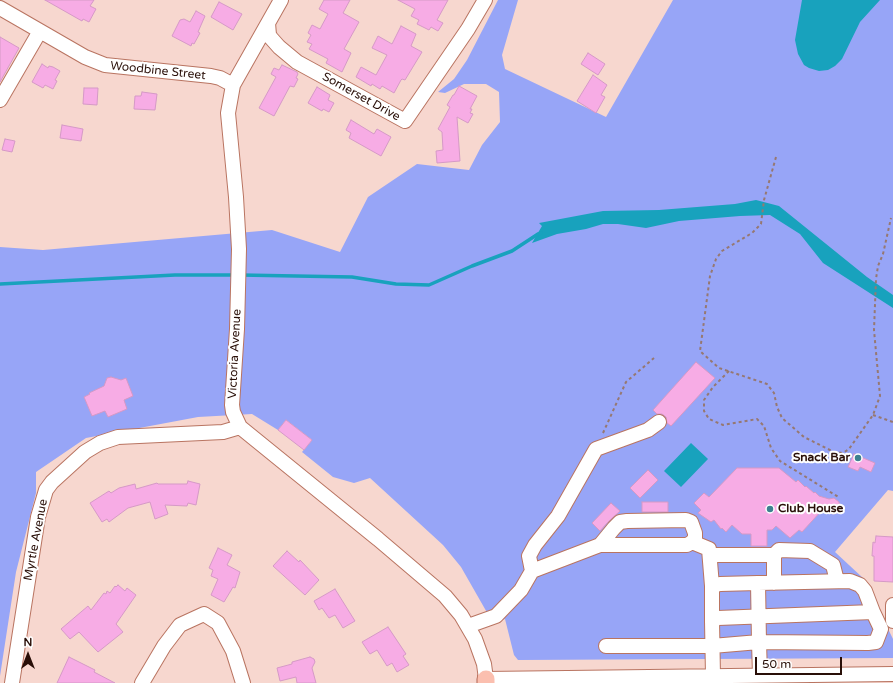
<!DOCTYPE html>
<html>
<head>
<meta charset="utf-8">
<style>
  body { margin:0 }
  #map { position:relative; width:893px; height:683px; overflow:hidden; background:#f7d7cf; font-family:"Varela Round",sans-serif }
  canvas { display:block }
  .north { position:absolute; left:8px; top:635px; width:40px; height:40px; -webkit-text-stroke:3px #fff; paint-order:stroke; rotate:0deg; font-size:11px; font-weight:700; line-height:16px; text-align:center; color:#290f08 }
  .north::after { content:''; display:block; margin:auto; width:14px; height:18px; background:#290f08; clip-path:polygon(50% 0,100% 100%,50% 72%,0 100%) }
  .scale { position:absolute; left:755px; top:657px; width:87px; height:18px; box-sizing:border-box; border:2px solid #290f08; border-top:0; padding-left:5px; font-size:12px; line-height:14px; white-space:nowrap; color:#290f08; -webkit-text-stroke:3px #fff; paint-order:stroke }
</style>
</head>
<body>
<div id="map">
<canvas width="893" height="683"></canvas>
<div class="north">N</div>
<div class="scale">50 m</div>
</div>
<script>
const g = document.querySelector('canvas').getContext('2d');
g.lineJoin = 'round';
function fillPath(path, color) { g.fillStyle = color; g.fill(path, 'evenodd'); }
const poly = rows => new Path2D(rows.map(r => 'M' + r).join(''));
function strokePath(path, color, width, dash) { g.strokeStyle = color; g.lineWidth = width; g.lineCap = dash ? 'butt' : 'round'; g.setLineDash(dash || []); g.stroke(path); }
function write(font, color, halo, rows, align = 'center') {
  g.font = font + ' "Varela Round",sans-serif'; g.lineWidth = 4; g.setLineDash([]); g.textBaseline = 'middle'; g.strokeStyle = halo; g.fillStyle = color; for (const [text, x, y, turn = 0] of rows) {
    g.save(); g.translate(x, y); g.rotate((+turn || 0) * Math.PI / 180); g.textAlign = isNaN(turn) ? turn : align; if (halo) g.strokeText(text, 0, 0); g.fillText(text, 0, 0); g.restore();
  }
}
fillPath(poly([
  [498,0,518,0,502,55,505,69,606,117,673,0,893,0,893,491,888,490,835,552,863,578,893,639,893,658,518,660,514,655,505,619,493,623,461,567,443,545,370,478,354,483,333,477,302,452,312,440,286,420,278,430,252,414,198,417,86,438,36,472,36,493,16,572,0,676,0,247,43,250,272,230,340,252,368,197,417,164,469,170,482,145,500,122,499,92,486,84,464,84,445,93,438,92,454,79,467,60]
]), '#97a5f7');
fillPath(poly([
  [802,0,880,0,860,22,842,59,835,66,828,70,819,71,809,68,804,65,798,54,795,40],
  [756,200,779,206,867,277,893,295,893,308,823,263,800,234,770,215,740,216,679,221,646,228,618,224,603,224,586,229,557,234,532,243,542,226,539,223,603,211,659,210,735,204],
  [691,443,708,459,681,487,664,471]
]), '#18a2bd');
strokePath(poly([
  [240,275,352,277,396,284,429,285,472,266,512,251,538,234,541,233],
  [0,284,175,275,234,275]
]), '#18a2bd', 3.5);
const building = poly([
  [45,0,94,0,90,6,96,9,89,22,83,19,82,21,45,0],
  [324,0,350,0,343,13,359,22,344,49,351,53,342,72,326,63,328,59,309,49,312,44,307,42,311,35,308,33,312,25,320,29,328,14,319,9,324,0],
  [398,0,448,0,437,20,443,23,438,31,431,27,429,30,417,24,419,20,411,16,415,9,398,0],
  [219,2,242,14,233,30,211,17,219,2],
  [196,11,205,16,198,32,200,33,194,44,192,43,191,46,172,36,180,20,184,19,190,22,196,11],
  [401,26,416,34,411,46,422,52,405,80,402,79,401,80,394,93,382,86,380,89,372,84,371,86,356,77,361,67,376,75,387,55,372,48,378,36,392,44,401,26],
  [0,37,19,48,0,82,0,37],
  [588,53,605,64,598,75,581,64,588,53],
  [42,64,48,68,49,66,53,67,60,71,55,80,57,81,53,89,45,85,43,88,32,82,42,64],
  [282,65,297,72,298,74,296,78,298,79,294,87,290,86,274,116,259,108,276,77,271,74,274,68,279,70,282,65],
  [593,75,607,85,601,95,605,97,596,113,577,101,593,75],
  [459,86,477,96,470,109,472,109,470,113,473,114,468,123,457,117,460,161,437,163,436,151,443,150,442,132,438,129,450,107,447,105,453,95,454,95,459,86],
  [317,87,330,95,328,100,334,103,329,112,323,109,322,111,308,103,317,87],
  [84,88,98,88,97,105,83,104,84,88],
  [142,92,157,94,155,110,134,109,135,96,141,96,142,92],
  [351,120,374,134,377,129,391,137,381,156,349,138,351,133,346,130,351,120],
  [62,125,83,129,81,141,60,138,62,125],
  [5,139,15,141,12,152,2,150,5,139],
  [696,362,715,378,671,426,667,423,666,417,662,414,657,414,653,410,696,362],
  [111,377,121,380,126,378,133,396,124,400,127,409,108,417,105,411,92,416,84,397,90,394,89,393,104,386,107,378,111,377],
  [286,420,312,440,304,450,278,430,286,420],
  [854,454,875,463,871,472,860,467,858,471,848,467,854,454],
  [737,468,779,468,796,482,798,480,805,487,806,486,814,493,815,492,819,496,829,499,834,498,839,502,840,508,837,513,833,514,823,509,802,532,799,530,790,538,776,526,772,530,767,530,767,546,751,546,751,534,742,534,732,525,726,532,722,528,721,529,714,520,711,522,698,513,701,510,694,503,704,493,709,497,737,468],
  [648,470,658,480,640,498,630,488,648,470],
  [188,481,200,484,196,505,188,503,187,506,165,505,168,514,155,519,150,502,128,508,109,522,107,519,102,522,90,503,109,491,111,493,119,488,135,484,136,489,157,483,158,484,187,484,188,481],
  [642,502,668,502,668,512,642,512,642,502],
  [611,503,620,511,608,522,600,531,592,523,611,503],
  [876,536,893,537,893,582,874,581,874,556,872,556,873,542,875,543,876,536],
  [218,548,232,555,227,565,240,572,235,588,233,587,224,602,211,595,218,579,211,576,213,570,209,568,218,548],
  [287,551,299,562,300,560,319,580,305,595,273,566,287,551],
  [118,585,125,591,127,588,136,595,116,624,123,632,98,652,79,632,70,639,61,629,88,606,91,610,104,593,106,594,107,591,110,593,115,586,116,587,118,585],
  [335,589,355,621,343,628,335,615,329,618,322,608,319,610,314,601,335,589],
  [388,627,406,654,403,656,409,665,397,672,392,663,387,666,377,650,370,654,362,642,388,627],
  [69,657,95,670,94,672,115,683,57,683,69,657],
  [310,657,314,659,315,662,312,668,316,683,297,683,296,677,280,681,277,668,292,664,292,662,310,657]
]);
fillPath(building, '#f7ace5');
strokePath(building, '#d599c6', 1);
const minor = poly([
  [281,0,233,85,228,113,236,197,239,249,237,329,232,405,233,412,240,427,378,539,445,596,461,615,475,639,484,664,486,679,893,674],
  [0,8,85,57,105,65,211,76,220,78,233,85],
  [268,23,269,35,271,38,279,47,297,62,405,121,468,29,485,0],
  [0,100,40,31],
  [692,542,709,549,712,586],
  [710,555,774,555,779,550,810,551,833,565,837,581],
  [774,555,774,583],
  [532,571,529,556,535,545,558,516,596,449,648,430,659,422],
  [893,605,893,621],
  [712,621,712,586,720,584,758,583],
  [468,626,496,616,521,590,532,571,600,545,614,528,620,522,627,521,686,520,691,522,695,533,695,538,692,542,687,545,600,545],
  [606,646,712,646,759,642,758,583,850,581,860,585,865,591,873,612],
  [713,676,712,621,718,618,873,612,881,629,876,642,868,643,759,642,760,675],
  [12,683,38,517,46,490,52,482,85,452,100,443,118,437,223,432,240,427],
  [142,683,164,646,180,625,204,614,218,623,233,651,243,683]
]);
const major = poly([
  [486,679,486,683]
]);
strokePath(minor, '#b97461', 16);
strokePath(major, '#b06552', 19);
strokePath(poly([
  [776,157,764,200,761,224,752,233,722,251,716,259,710,276,700,351,719,368,767,384,774,393,777,407,782,418,804,437,834,452,843,453,849,449,873,415,880,396,874,330,876,279,878,266,883,254,891,218],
  [729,371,713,387,704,400,704,411,709,419,723,425,757,419,764,426,771,448,780,461,840,498],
  [873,415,893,422],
  [603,433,626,382,654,358]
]), '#967871', 2, [3, 3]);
strokePath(minor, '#fff', 14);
strokePath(major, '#fbbfaf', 17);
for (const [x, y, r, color] of [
  [858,458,4,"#3d8090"],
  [770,509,4,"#3d8090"]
]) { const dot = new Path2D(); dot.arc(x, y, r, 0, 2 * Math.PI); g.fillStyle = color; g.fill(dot); strokePath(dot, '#fff', 1.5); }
write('12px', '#290f08', '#fff', [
  ["Woodbine Street",158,71,6],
  ["Somerset Drive",361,97,29],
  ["Victoria Avenue",235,354,-87],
  ["Myrtle Avenue",36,540,-79]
]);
write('bold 12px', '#290f08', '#fff', [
  ["Snack Bar",850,458],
  ["Club House",778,509,"left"]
], 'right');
</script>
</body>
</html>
